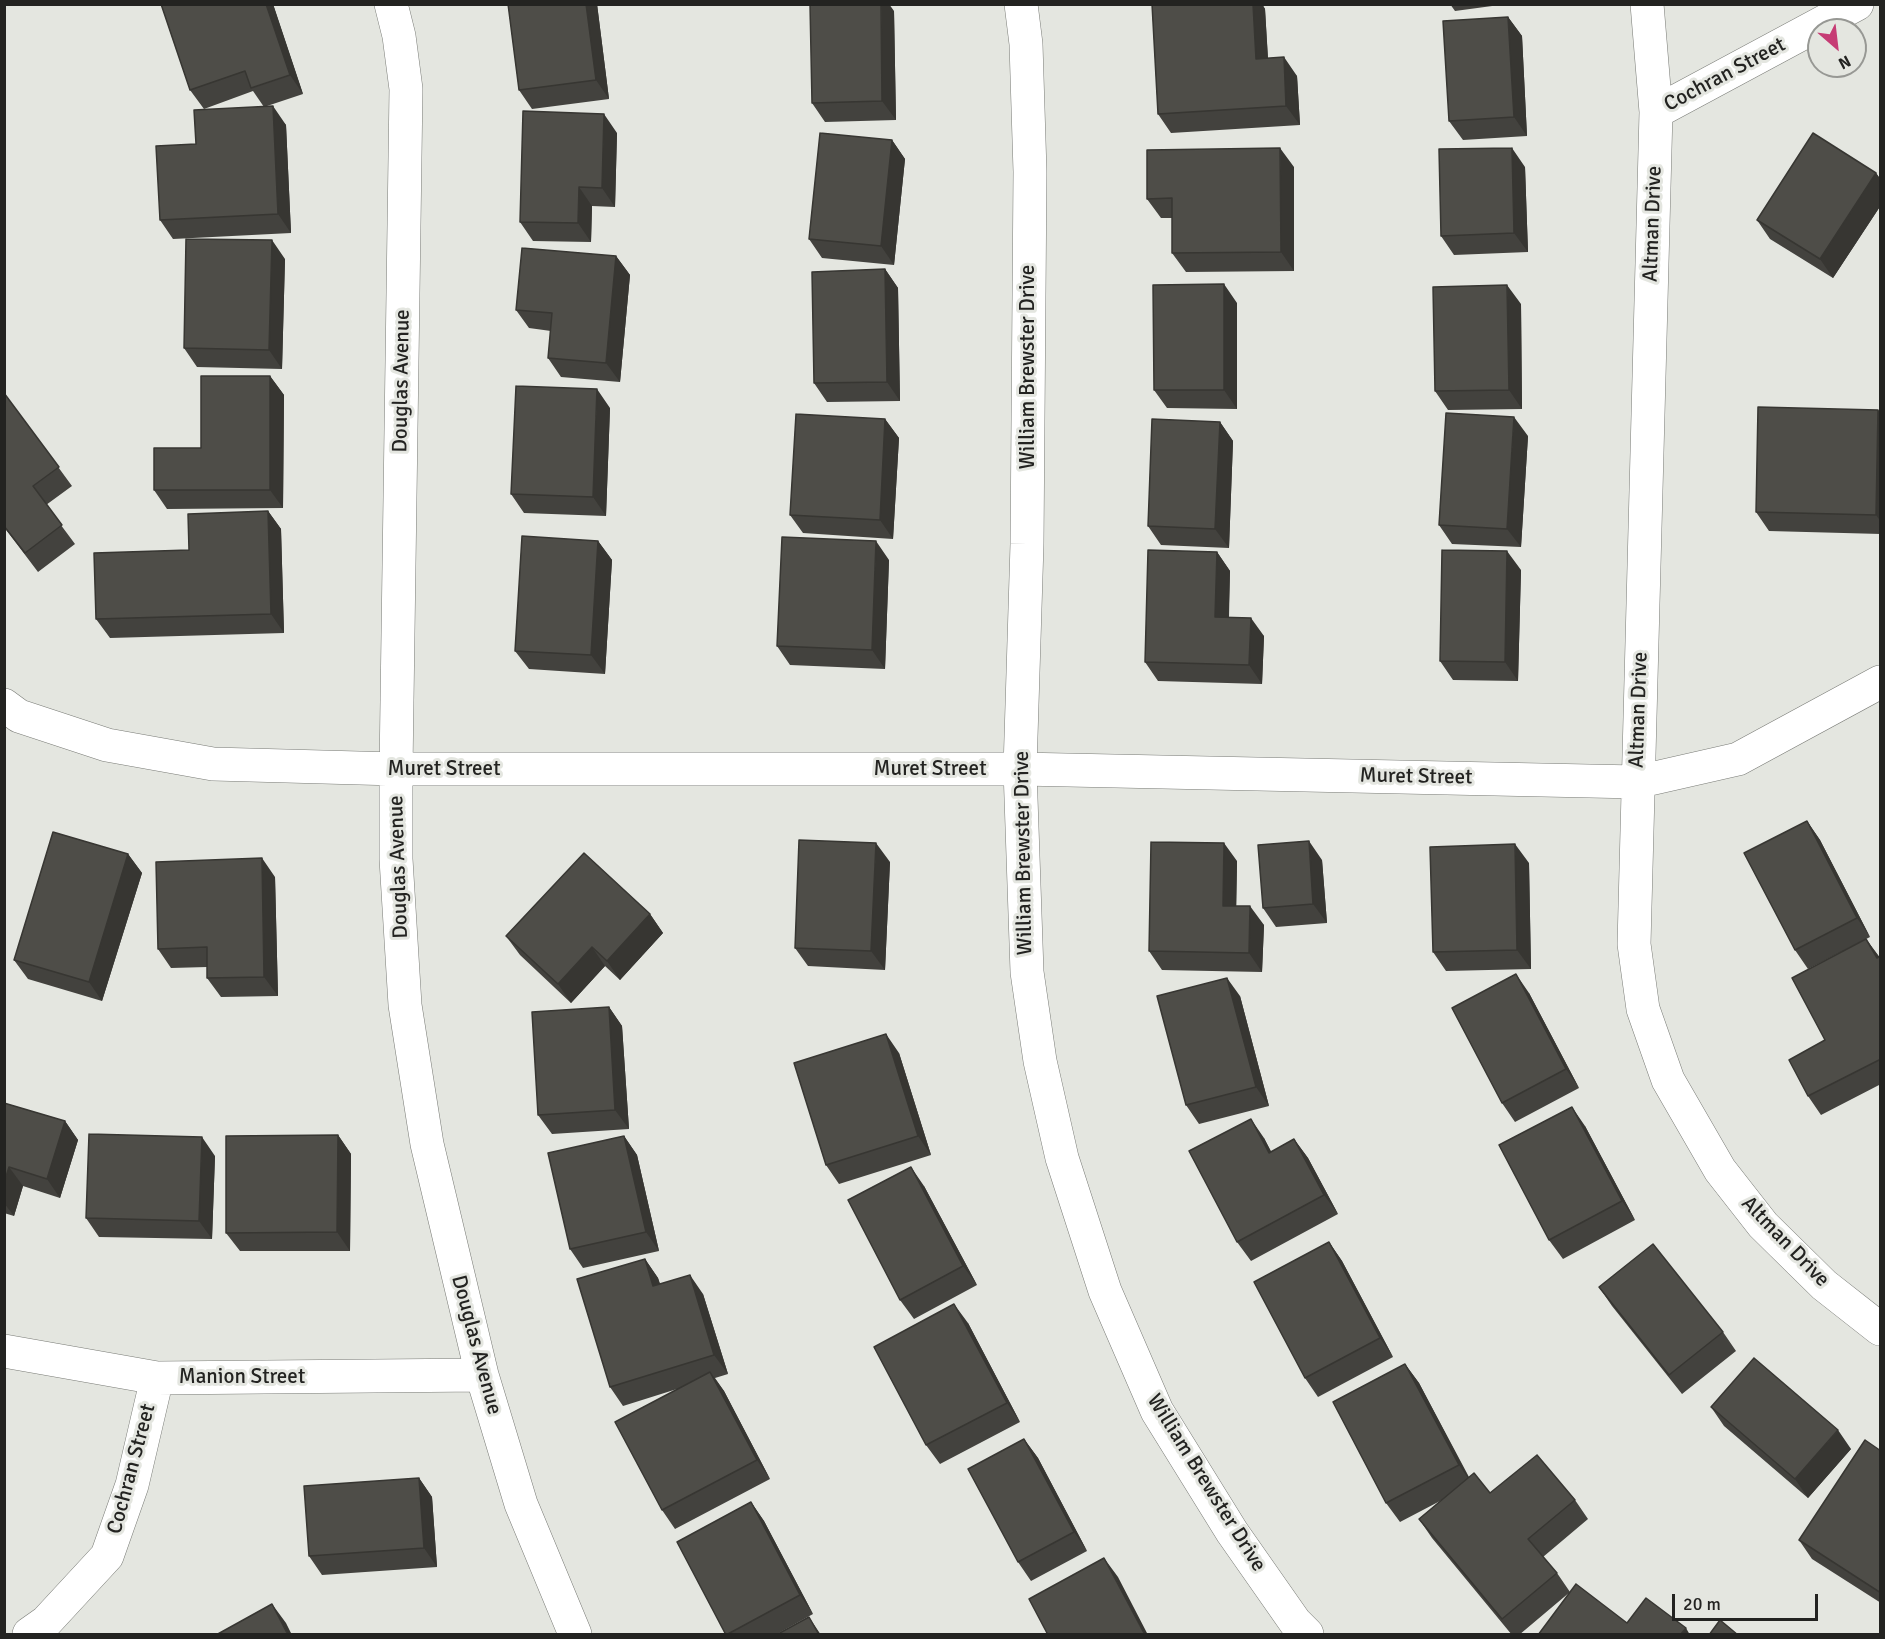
<!DOCTYPE html>
<html>
<head>
<meta charset="utf-8">
<style>
  body { margin:0 }
  #map { position:relative; width:1885px; height:1639px; overflow:hidden; background:#e4e6e0; font-family:Signika,sans-serif }
  canvas { display:block }
  .frame { position:absolute; inset:0; border:6px solid #232321; pointer-events:none }
  .north { position:absolute; left:1807px; top:18px; width:60px; height:60px; box-sizing:border-box; background:#e4e6e0; border:2px solid #979894; border-radius:50%; rotate:152deg; font-size:16px; font-weight:700; line-height:24px; text-align:center; color:#232321 }
  .north::after { content:''; display:block; margin:auto; width:21px; height:27px; background:#c63c74; clip-path:polygon(50% 0,100% 100%,50% 72%,0 100%) }
  .scale { position:absolute; left:1672px; top:1594px; width:146px; height:27px; box-sizing:border-box; border:3px solid #232321; border-top:0; padding-left:8px; font-size:18px; line-height:21px; white-space:nowrap; color:#232321; -webkit-text-stroke:4px #e4e6e0; paint-order:stroke }
</style>
</head>
<body>
<div id="map">
<canvas width="1885" height="1639"></canvas>
<div class="frame"></div>
<div class="north">N</div>
<div class="scale">20 m</div>
</div>
<script>
const g = document.querySelector('canvas').getContext('2d');
g.lineJoin = 'round';
const poly = rows => new Path2D(rows.map(r => 'M' + r).join(''));
function strokePath(path, color, width, dash) { g.strokeStyle = color; g.lineWidth = width; g.lineCap = dash ? 'butt' : 'round'; g.setLineDash(dash || []); g.stroke(path); }
function fillPath(path, color) { g.fillStyle = color; g.fill(path, 'evenodd'); }
function write(font, color, halo, rows, align = 'center') {
  g.font = font + ' Signika,sans-serif'; g.lineWidth = 6; g.setLineDash([]); g.textBaseline = 'middle'; g.strokeStyle = halo; g.fillStyle = color; for (const [text, x, y, turn = 0] of rows) {
    g.save(); g.translate(x, y); g.rotate((+turn || 0) * Math.PI / 180); g.textAlign = isNaN(turn) ? turn : align; if (halo) g.strokeText(text, 0, 0); g.fillText(text, 0, 0); g.restore();
  }
}
const minor = poly([
  [391,4,399,36,406,89,396,769,396,859,405,1005,427,1144,482,1375,521,1504,575,1634],
  [1647,4,1656,112,1634,944,1643,1009,1668,1080,1720,1170,1763,1225,1824,1285,1880,1329],
  [1656,112,1857,4],
  [4,705,19,716,107,745,213,764,396,769,1020,769,1637,782,1738,759,1880,682],
  [4,1351,157,1378,482,1375],
  [29,1634,46,1622,107,1556,132,1485,157,1378]
]);
const tertiary = poly([
  [1021,4,1026,44,1030,172,1027,544,1020,769,1027,972,1040,1061,1062,1158,1105,1291,1157,1411,1232,1532,1295,1622,1307,1634]
]);
strokePath(minor, '#797b76', 34);
strokePath(tertiary, '#797b76', 34);
strokePath(minor, '#fff', 33);
strokePath(tertiary, '#fff', 33);
fillPath(poly([
  [161,4,273,4,303,94,267,106,286,125,291,233,173,239,160,220,196,144,264,107,253,91,204,109,190,90],
  [508,4,597,4,609,99,532,109,519,90],
  [1152,4,1262,4,1265,9,1268,58,1297,76,1300,125,1171,133,1158,114],
  [1450,4,1507,4,1455,11],
  [894,11,896,120,825,122,812,103],
  [1508,17,1522,36,1527,136,1463,140,1449,121],
  [617,133,615,207,592,206,591,242,533,241,520,222],
  [892,140,905,159,894,265,822,258,809,239],
  [1294,167,1294,271,1186,272,1172,253,1172,218,1161,218,1147,199],
  [1525,167,1528,252,1454,255,1441,236],
  [1876,173,1881,180,1881,205,1833,278,1770,239,1757,220],
  [616,256,630,275,620,382,561,377,548,358,551,331,529,328,516,310],
  [285,259,282,369,197,367,184,348],
  [885,269,898,288,900,401,827,402,814,383],
  [1237,303,1237,409,1167,408,1154,390],
  [1521,304,1522,409,1448,410,1435,391],
  [270,376,284,395,283,508,167,509,154,490,201,448],
  [4,393,72,486,46,505,75,544,38,572,4,527],
  [610,408,606,516,524,513,511,494],
  [1878,410,1881,413,1881,534,1769,531,1756,512],
  [885,419,899,438,893,539,803,533,790,515],
  [1220,422,1233,441,1229,548,1161,545,1148,526],
  [1528,436,1521,547,1452,544,1439,525],
  [268,511,281,529,284,633,110,638,96,619,189,550],
  [598,541,612,560,605,674,529,669,515,651],
  [1217,552,1230,571,1229,617,1264,636,1262,684,1158,681,1145,662],
  [889,560,885,669,790,665,777,646],
  [1521,570,1518,681,1453,680,1440,661],
  [1807,821,1820,840,1870,937,1808,969,1795,950],
  [128,854,142,873,102,1001,28,979,14,960],
  [1322,860,1327,923,1276,927,1263,908],
  [1237,861,1236,906,1264,925,1262,972,1162,970,1149,951],
  [890,862,885,970,808,966,795,948],
  [1529,863,1531,969,1446,971,1433,952],
  [275,877,278,996,221,997,207,978,207,967,171,968,158,949],
  [650,914,663,933,620,980,605,966,571,1003,520,955,506,936],
  [1866,939,1879,957,1881,956,1881,1084,1821,1115,1808,1096,1825,1040],
  [1529,993,1579,1088,1515,1122,1502,1103],
  [1240,996,1269,1106,1199,1124,1186,1105],
  [609,1007,622,1026,629,1129,552,1134,538,1115],
  [899,1053,931,1155,839,1184,826,1165],
  [4,1103,65,1121,78,1140,60,1198,23,1186,14,1216,4,1213],
  [1585,1126,1635,1220,1563,1259,1549,1240],
  [338,1135,351,1154,350,1251,240,1251,226,1233],
  [624,1136,637,1155,659,1251,583,1268,570,1249],
  [1264,1138,1271,1152,1294,1139,1308,1158,1338,1214,1251,1261,1237,1242],
  [215,1156,212,1239,99,1237,86,1218],
  [924,1186,977,1285,914,1319,900,1300],
  [1329,1242,1342,1261,1393,1357,1318,1397,1305,1378],
  [645,1259,658,1278,660,1284,703,1294,728,1374,715,1378,724,1391,770,1479,675,1529,662,1510,677,1389,623,1406,610,1387],
  [1599,1287,1723,1332,1736,1351,1682,1394,1612,1306],
  [968,1323,1020,1422,940,1464,926,1445],
  [1405,1364,1419,1383,1469,1477,1490,1493,1575,1500,1588,1519,1543,1557,1557,1573,1570,1592,1627,1623,1686,1628,1538,1635,1570,1592,1519,1635,1512,1635,1432,1538,1419,1519,1442,1500,1400,1522,1386,1503],
  [1711,1407,1851,1449,1808,1498,1724,1426],
  [1024,1439,1038,1458,1087,1551,1031,1581,1018,1562],
  [1881,1451,1881,1603,1812,1559,1799,1540],
  [419,1478,432,1497,437,1567,322,1575,309,1556],
  [751,1502,764,1521,813,1614,775,1635,726,1635]
]), '#43423e');
fillPath(poly([
  [266,4,273,4,303,94,290,75],
  [586,4,597,4,609,99,596,80],
  [881,4,889,4,894,11,896,120,882,101],
  [1253,4,1262,4,1265,9,1269,78,1256,59],
  [1508,17,1522,36,1527,136,1514,117],
  [1284,57,1297,76,1300,125,1286,106],
  [273,106,286,125,291,233,278,214],
  [604,114,617,133,615,207,602,188],
  [892,140,905,159,894,265,881,246],
  [1280,148,1294,167,1294,271,1281,252],
  [1512,148,1525,167,1528,252,1514,233],
  [1876,173,1881,180,1881,205,1833,278,1820,259],
  [579,187,592,206,591,242,578,223],
  [272,240,285,259,282,369,269,350],
  [616,256,630,275,620,382,606,363],
  [885,269,898,288,900,401,887,382],
  [1224,284,1237,303,1237,409,1224,390],
  [1507,285,1521,304,1522,409,1509,390],
  [270,376,284,395,283,508,270,490],
  [597,389,610,408,606,516,593,497],
  [1878,410,1881,413,1881,522,1876,515],
  [1514,417,1528,436,1521,547,1507,529],
  [885,419,899,438,893,539,880,520],
  [1220,422,1233,441,1229,548,1215,529],
  [268,511,281,529,284,633,271,614],
  [598,541,612,560,605,674,591,655],
  [876,541,889,560,885,669,872,650],
  [1507,551,1521,570,1518,681,1505,662],
  [1217,552,1230,571,1228,636,1215,617],
  [1251,618,1264,636,1262,684,1249,665],
  [1807,821,1820,840,1870,937,1857,918],
  [1309,841,1322,860,1327,923,1313,904],
  [876,843,890,862,885,970,871,951],
  [1224,843,1237,861,1236,925,1223,906],
  [1515,844,1529,863,1531,969,1517,950],
  [128,854,142,873,102,1001,89,982],
  [262,858,275,877,278,996,264,977],
  [1250,906,1264,925,1262,972,1249,953],
  [650,914,663,933,620,980,607,961],
  [1866,939,1881,959,1877,958],
  [592,947,605,966,571,1003,558,984],
  [1516,974,1529,993,1579,1088,1566,1069],
  [1227,978,1240,996,1269,1106,1256,1087],
  [609,1007,622,1026,629,1129,615,1110],
  [886,1034,899,1053,931,1155,918,1136],
  [1572,1107,1585,1126,1635,1220,1622,1201],
  [1251,1119,1264,1138,1282,1172,1269,1153],
  [65,1121,78,1140,60,1198,47,1179],
  [338,1135,351,1154,350,1251,337,1232],
  [624,1136,637,1155,659,1251,646,1232],
  [202,1137,215,1156,212,1239,199,1221],
  [1294,1139,1308,1158,1338,1214,1324,1195],
  [9,1167,23,1186,14,1216,4,1203,4,1183],
  [911,1167,924,1186,977,1285,963,1266],
  [1329,1242,1342,1261,1393,1357,1380,1338],
  [645,1259,658,1278,667,1305,653,1286],
  [690,1275,703,1294,728,1374,714,1355],
  [954,1304,968,1323,1020,1422,1007,1403],
  [1405,1364,1419,1383,1472,1484,1459,1465],
  [710,1372,724,1391,770,1479,757,1460],
  [1838,1430,1851,1449,1808,1498,1795,1479],
  [1024,1439,1038,1458,1087,1551,1074,1532],
  [419,1478,432,1497,437,1567,424,1548],
  [751,1502,764,1521,813,1614,800,1595],
  [1104,1558,1118,1577,1148,1635,1145,1635],
  [272,1604,286,1623,292,1635,288,1635],
  [809,1617,821,1635,819,1635],
  [1686,1628,1690,1635,1680,1635]
]), '#373632');
const building = poly([
  [161,4,266,4,290,75,251,88,245,71,190,90,161,4],
  [508,4,586,4,596,80,519,90,508,4],
  [810,4,881,4,882,101,812,103,810,4],
  [1152,4,1253,4,1256,59,1284,57,1286,106,1158,114,1152,4],
  [1508,17,1514,117,1449,121,1443,21,1508,17],
  [273,106,278,214,160,220,156,146,196,144,194,110,273,106],
  [523,111,604,114,602,188,579,187,578,223,520,222,523,111],
  [820,133,892,140,881,246,809,239,820,133],
  [1813,133,1876,173,1820,259,1757,220,1813,133],
  [1280,148,1281,252,1172,253,1172,198,1147,199,1147,150,1280,148],
  [1512,148,1514,233,1441,236,1439,149,1512,148],
  [186,239,272,240,269,350,184,348,186,239],
  [522,248,616,256,606,363,548,358,552,313,516,310,522,248],
  [885,269,887,382,814,383,812,272,885,269],
  [1224,284,1224,390,1154,390,1153,285,1224,284],
  [1507,285,1509,390,1435,391,1433,287,1507,285],
  [201,376,270,376,270,490,154,490,154,448,201,448,201,376],
  [516,386,597,389,593,497,511,494,516,386],
  [4,393,59,467,33,486,62,525,25,553,4,526,4,393],
  [1758,407,1878,410,1876,515,1756,512,1758,407],
  [1446,413,1514,417,1507,529,1439,525,1446,413],
  [796,414,885,419,880,520,790,515,796,414],
  [1152,419,1220,422,1215,529,1148,526,1152,419],
  [268,511,271,614,96,619,94,553,189,550,188,514,268,511],
  [522,536,598,541,591,655,515,651,522,536],
  [782,537,876,541,872,650,777,646,782,537],
  [1148,550,1217,552,1215,617,1251,618,1249,665,1145,662,1148,550],
  [1442,550,1507,551,1505,662,1440,661,1442,550],
  [1807,821,1857,918,1795,950,1744,853,1807,821],
  [53,832,128,854,89,982,14,960,53,832],
  [799,840,876,843,871,951,795,948,799,840],
  [1309,841,1313,904,1263,908,1258,845,1309,841],
  [1151,842,1224,843,1223,906,1250,906,1249,953,1149,951,1151,842],
  [1515,844,1517,950,1433,952,1430,847,1515,844],
  [584,853,650,914,607,961,592,947,558,984,506,936,584,853],
  [262,858,264,977,207,978,207,947,158,949,156,862,262,858],
  [1866,939,1877,958,1881,956,1881,1059,1808,1096,1789,1060,1825,1040,1792,978,1866,939],
  [1516,974,1566,1069,1502,1103,1452,1008,1516,974],
  [1227,978,1256,1087,1186,1105,1157,996,1227,978],
  [609,1007,615,1110,538,1115,532,1012,609,1007],
  [886,1034,918,1136,826,1165,794,1063,886,1034],
  [4,1103,65,1121,47,1179,9,1167,4,1183,4,1103],
  [1572,1107,1622,1201,1549,1240,1499,1145,1572,1107],
  [1251,1119,1269,1153,1294,1139,1324,1195,1237,1242,1189,1151,1251,1119],
  [89,1134,202,1137,199,1221,86,1218,89,1134],
  [338,1135,337,1232,226,1233,226,1136,338,1135],
  [624,1136,646,1232,570,1249,548,1153,624,1136],
  [911,1167,963,1266,900,1300,848,1200,911,1167],
  [1329,1242,1380,1338,1305,1378,1254,1282,1329,1242],
  [1653,1244,1723,1332,1669,1375,1599,1287,1653,1244],
  [645,1259,653,1286,690,1275,714,1355,610,1387,577,1279,645,1259],
  [954,1304,1007,1403,926,1445,874,1347,954,1304],
  [1754,1358,1838,1430,1795,1479,1711,1407,1754,1358],
  [1405,1364,1459,1465,1386,1503,1333,1402,1405,1364],
  [710,1372,757,1460,662,1510,615,1422,710,1372],
  [1024,1439,1074,1532,1018,1562,968,1469,1024,1439],
  [1865,1440,1881,1451,1881,1593,1799,1540,1865,1440],
  [1537,1455,1575,1500,1528,1539,1557,1573,1502,1619,1419,1519,1474,1473,1490,1493,1537,1455],
  [419,1478,424,1548,309,1556,304,1486,419,1478],
  [751,1502,800,1595,726,1635,677,1542,751,1502],
  [1104,1558,1145,1635,1048,1635,1029,1599,1104,1558],
  [1576,1584,1627,1623,1646,1598,1686,1628,1680,1635,1538,1635,1576,1584],
  [272,1604,288,1635,216,1635,272,1604],
  [809,1617,819,1635,776,1635,809,1617],
  [1720,1620,1738,1635,1709,1635,1720,1620]
]);
fillPath(building, '#4e4d48');
strokePath(building, '#373632', 1.5);
write('21px', '#232321', '#e4e6e0', [
  ["Cochran Street",1725,75,-28],
  ["Altman Drive",1653,224,-88],
  ["William Brewster Drive",1028,367,-90],
  ["Douglas Avenue",402,381,-89],
  ["Altman Drive",1639,710,-88],
  ["Muret Street",444,769],
  ["Muret Street",930,769],
  ["Muret Street",1416,777,1],
  ["William Brewster Drive",1024,853,-91],
  ["Douglas Avenue",399,867,-92],
  ["Altman Drive",1785,1242,46],
  ["Douglas Avenue",476,1345,75],
  ["Manion Street",242,1377],
  ["Cochran Street",132,1469,-75],
  ["William Brewster Drive",1206,1483,58]
]);
</script>
</body>
</html>
